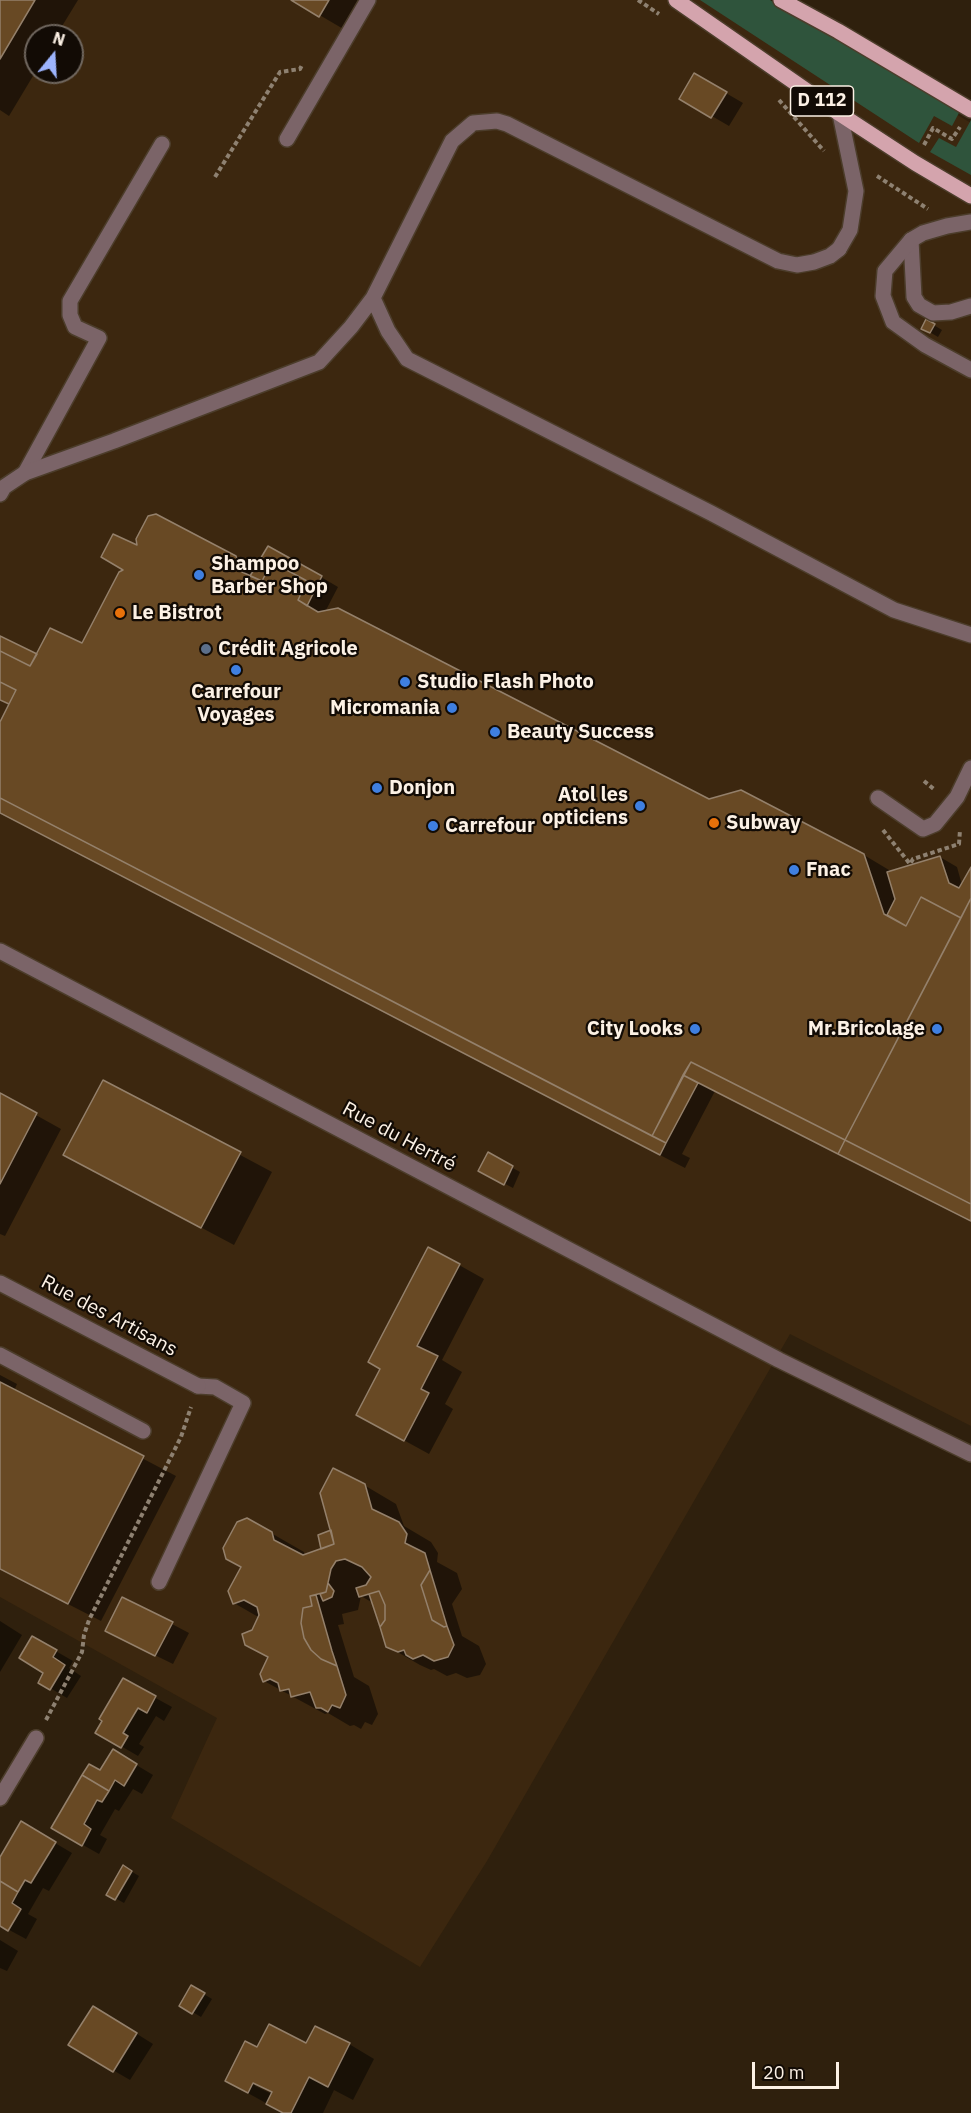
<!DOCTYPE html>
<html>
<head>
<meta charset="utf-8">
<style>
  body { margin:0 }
  #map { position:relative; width:971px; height:2113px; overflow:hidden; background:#2f200d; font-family:"IBM Plex Sans",sans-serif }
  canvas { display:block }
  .north { position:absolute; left:24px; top:24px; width:60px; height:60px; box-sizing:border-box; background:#120b05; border:2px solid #70675f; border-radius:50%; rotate:18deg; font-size:16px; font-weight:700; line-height:24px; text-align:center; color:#fcf1e5 }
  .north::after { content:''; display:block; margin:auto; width:21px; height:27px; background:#9db4fd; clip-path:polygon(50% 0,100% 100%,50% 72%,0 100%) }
  .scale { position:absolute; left:752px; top:2062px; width:87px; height:27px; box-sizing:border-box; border:3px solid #fcf1e5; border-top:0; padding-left:8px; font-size:18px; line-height:21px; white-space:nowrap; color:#fcf1e5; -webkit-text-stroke:4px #120b05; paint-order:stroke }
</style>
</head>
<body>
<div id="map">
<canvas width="971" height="2113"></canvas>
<div class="north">N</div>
<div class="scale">20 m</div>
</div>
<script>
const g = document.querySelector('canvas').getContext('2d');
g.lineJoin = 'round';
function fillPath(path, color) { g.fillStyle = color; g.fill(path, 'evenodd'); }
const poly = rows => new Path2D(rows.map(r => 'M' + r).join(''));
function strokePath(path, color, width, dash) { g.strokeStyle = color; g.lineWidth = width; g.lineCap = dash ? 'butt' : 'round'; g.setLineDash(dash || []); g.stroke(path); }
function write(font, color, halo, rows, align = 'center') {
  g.font = font + ' "IBM Plex Sans",sans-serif'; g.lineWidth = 4.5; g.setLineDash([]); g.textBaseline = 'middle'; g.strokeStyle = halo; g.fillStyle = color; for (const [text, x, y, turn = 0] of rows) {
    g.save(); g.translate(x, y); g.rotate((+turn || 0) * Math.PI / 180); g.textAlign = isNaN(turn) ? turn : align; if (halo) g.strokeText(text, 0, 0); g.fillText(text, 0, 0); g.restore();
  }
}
fillPath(poly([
  [0,0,762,0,971,123,971,1426,790,1334,487,1861,420,1967,171,1818,217,1718,0,1597],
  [36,36,72,36,72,72,36,72]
]), '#3c270f');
fillPath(poly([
  [700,0,770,0,960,111,952,126,934,116,919,143],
  [971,120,971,175,930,152,939,138,956,147]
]), '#2f543c');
fillPath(poly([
  [0,0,78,0,56,36,36,36,36,71,9,116,0,110],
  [294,0,362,0,345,30],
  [695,75,743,103,729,126,681,98],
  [927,321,942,330,938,337,923,328],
  [139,548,235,558,256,569,321,577,338,587,325,612,708,801,864,855,889,870,890,872,940,857,957,867,962,885,971,870,971,1221,715,1091,682,1154,690,1158,685,1168,0,813,0,725,11,704,0,699,0,637,37,656,82,645],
  [104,1082,272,1172,234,1245,65,1155],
  [0,1095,61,1129,5,1236,0,1234],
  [488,1154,520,1172,513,1188,488,1175],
  [459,1265,484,1279,442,1360,462,1372,445,1404,453,1409,429,1454,358,1415],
  [0,1375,17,1384,14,1391,176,1476,101,1621,0,1569],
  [364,1485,396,1504,404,1526,431,1542,438,1553,437,1562,457,1573,462,1589,452,1604,462,1636,479,1646,486,1664,480,1675,467,1678,456,1673,447,1676,434,1669,431,1670,420,1665,387,1646,373,1603,361,1596,358,1610,342,1614,344,1624,338,1625,354,1677,369,1686,378,1714,372,1725,365,1722,361,1729,354,1725,350,1726,328,1713,325,1714,264,1681,269,1658,253,1632,260,1618,234,1603,271,1533,304,1552,305,1556,323,1550,332,1531],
  [0,1621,22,1635,0,1672],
  [172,1624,189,1633,173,1664,124,1640],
  [33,1638,73,1661,69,1668,81,1676,67,1698,40,1682,45,1673],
  [123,1680,172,1707,164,1721,156,1716,139,1744,144,1747,138,1756,97,1732],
  [113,1751,153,1775,142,1794,133,1789,119,1811,115,1809,100,1835,107,1839,99,1854,53,1828,100,1772],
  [21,1823,72,1853,49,1891,43,1888,28,1914,37,1919,26,1939,0,1925,0,1860],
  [124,1867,139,1876,124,1903,108,1894],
  [0,1940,18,1951,7,1971,0,1968],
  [192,1987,212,1999,201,2017,181,2005],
  [110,2017,153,2044,130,2080,70,2045],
  [349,2044,374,2059,353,2100,334,2090,323,2113,284,2113,226,2081,258,2049],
  [255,2082,280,2094,278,2097,255,2086]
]), '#0007');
const building = poly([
  [0,0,35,0,0,59,0,0],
  [291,0,329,0,319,17,291,0],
  [694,73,727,92,711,118,679,99,694,73],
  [926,319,935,324,930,333,921,329,926,319],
  [156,514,236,556,242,572,262,581,272,562,307,581,298,600,318,612,338,608,709,799,741,790,864,854,884,914,906,926,921,897,961,918,845,1140,691,1062,652,1136,0,798,0,722,16,690,0,682,0,651,30,666,50,628,82,643,119,572,123,570,101,557,113,534,137,545,136,539,148,516,156,514],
  [268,546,322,576,307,606,298,600,307,581,272,562,262,581,250,576,268,546],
  [0,636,37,654,30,666,0,651,0,636],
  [0,682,16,690,9,704,0,700,0,682],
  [0,798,666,1143,660,1155,0,813,0,798],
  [940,856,949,883,959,888,971,867,971,898,961,918,921,897,906,926,887,915,895,899,887,872,940,856],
  [971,898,971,1204,845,1140,971,898],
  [691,1062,845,1140,838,1154,683,1075,691,1062],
  [683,1075,698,1083,666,1143,652,1136,683,1075],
  [103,1080,241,1152,201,1228,63,1155,103,1080],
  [0,1093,37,1113,0,1184,0,1093],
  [845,1140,971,1204,971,1221,838,1154,845,1140],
  [488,1152,513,1166,504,1185,478,1171,488,1152],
  [428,1247,460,1264,417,1346,438,1356,421,1389,429,1393,404,1441,356,1415,380,1369,368,1362,428,1247],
  [0,1382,144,1456,68,1604,0,1569,0,1382],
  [333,1468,365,1484,372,1509,399,1522,407,1534,405,1543,425,1553,430,1570,421,1585,432,1620,444,1627,447,1626,454,1645,448,1657,434,1661,423,1655,413,1659,406,1655,404,1650,398,1652,386,1647,380,1627,385,1620,385,1605,379,1591,359,1597,356,1588,366,1585,371,1577,362,1567,345,1559,336,1561,331,1569,326,1592,310,1596,312,1606,303,1608,301,1623,304,1638,311,1650,321,1659,337,1666,346,1695,340,1708,332,1705,328,1712,321,1708,316,1708,310,1692,291,1697,289,1689,280,1691,278,1683,270,1679,263,1682,260,1674,268,1657,245,1645,242,1634,252,1630,259,1615,257,1607,244,1600,233,1604,228,1591,241,1567,226,1559,223,1548,237,1522,247,1518,272,1532,274,1540,303,1555,334,1544,320,1493,333,1468],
  [331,1530,334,1544,321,1549,318,1535,331,1530],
  [430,1570,447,1626,444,1627,432,1620,421,1585,430,1570],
  [328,1583,334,1591,332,1597,323,1601,320,1594,326,1592,328,1583],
  [379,1591,385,1605,385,1620,380,1627,369,1594,379,1591],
  [316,1595,332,1651,337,1666,321,1659,311,1650,304,1638,301,1623,303,1608,312,1606,310,1596,316,1595],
  [122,1597,173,1622,155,1656,105,1631,122,1597],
  [32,1636,57,1650,53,1657,65,1665,50,1690,38,1683,43,1673,19,1658,32,1636],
  [123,1678,156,1696,147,1713,138,1708,123,1733,128,1736,121,1748,95,1733,102,1721,99,1719,123,1678],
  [113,1749,137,1764,124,1786,115,1780,109,1791,82,1775,89,1764,100,1770,113,1749],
  [82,1775,109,1791,102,1802,97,1800,84,1824,91,1829,82,1846,51,1828,82,1775],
  [21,1821,56,1842,31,1883,25,1880,18,1892,0,1881,0,1857,21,1821],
  [123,1865,132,1871,115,1900,106,1895,123,1865],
  [0,1881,18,1892,12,1903,21,1909,8,1931,0,1926,0,1881],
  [191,1985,205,1993,192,2014,179,2006,191,1985],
  [93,2006,137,2033,113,2072,68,2045,93,2006],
  [269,2024,306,2043,315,2026,350,2043,328,2087,309,2077,291,2113,283,2113,266,2104,272,2092,253,2083,248,2093,225,2081,245,2041,257,2047,269,2024]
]);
fillPath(building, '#684924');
strokePath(building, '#94806b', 1.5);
const lane = poly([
  [287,139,368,0],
  [911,240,914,297,919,305,933,313,951,312,971,306],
  [839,249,850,230,856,191,840,114],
  [25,473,99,338,75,327,70,315,70,301,162,144],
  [878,798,923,829,935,824,957,797,971,768],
  [0,1355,143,1431],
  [159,1582,243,1403,215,1387,198,1386]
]);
const street = poly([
  [971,222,947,226,923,233,911,240,885,271,883,296,893,322,925,345,971,370],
  [373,298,388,331,407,359,711,513,894,610,971,635],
  [0,494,4,487,25,473,114,441,319,362,351,327,373,298,452,141,473,123,497,121,507,124,778,261,797,265,814,262,830,256,839,249],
  [0,951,779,1360,971,1454],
  [0,1283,198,1386],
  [0,1798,36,1738]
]);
const primary = poly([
  [676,0,840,114,915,163,971,196],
  [781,0,838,31,971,110]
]);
strokePath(lane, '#4c3d2b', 18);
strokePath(street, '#4c3d2b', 18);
strokePath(primary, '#4c3d2b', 18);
strokePath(poly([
  [638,0,659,14],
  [779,100,824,151],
  [924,145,933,128,952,139,960,127],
  [877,176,928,209],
  [215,177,280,72,300,69,302,65],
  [924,781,935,790],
  [883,830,910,864,913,859,959,844,960,830],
  [46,1720,82,1652,84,1635,89,1620,181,1437,191,1407]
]), '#8e8171', 4, [4.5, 3]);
strokePath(lane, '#7b6468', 15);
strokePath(street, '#7b6468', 15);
strokePath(primary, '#d4a4ad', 15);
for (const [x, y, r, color] of [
  [199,575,6,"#3f7fe0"],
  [120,613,6,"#e8710a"],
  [206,649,6,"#5c6f8a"],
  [236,670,6,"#3f7fe0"],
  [405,682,6,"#3f7fe0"],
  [452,708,6,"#3f7fe0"],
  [495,732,6,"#3f7fe0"],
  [377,788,6,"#3f7fe0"],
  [640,806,6,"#3f7fe0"],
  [714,823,6,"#e8710a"],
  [433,826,6,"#3f7fe0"],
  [794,870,6,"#3f7fe0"],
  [695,1029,6,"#3f7fe0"],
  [937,1029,6,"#3f7fe0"]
]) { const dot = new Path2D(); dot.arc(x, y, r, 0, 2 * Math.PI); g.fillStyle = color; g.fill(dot); strokePath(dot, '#120b05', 2); }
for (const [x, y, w] of [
  [822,101,63]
]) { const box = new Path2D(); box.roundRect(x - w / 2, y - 15, w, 30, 4.5); g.fillStyle = '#120b05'; g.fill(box); strokePath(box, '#fcf1e5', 1.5); }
write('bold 18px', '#fcf1e5', null, [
  ["D 112",822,101]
]);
write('bold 20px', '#fcf1e5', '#120b05', [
  ["Shampoo",211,564],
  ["Barber Shop",211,587],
  ["Le Bistrot",132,613],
  ["Crédit Agricole",218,649],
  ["Studio Flash Photo",417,682],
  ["Carrefour",236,692,"center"],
  ["Voyages",236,715,"center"],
  ["Micromania",440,708,"right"],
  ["Beauty Success",507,732],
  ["Donjon",389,788],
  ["Atol les",628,795,"right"],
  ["opticiens",628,818,"right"],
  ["Subway",726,823],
  ["Carrefour",445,826],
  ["Fnac",806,870],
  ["City Looks",683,1029,"right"],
  ["Mr.Bricolage",925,1029,"right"]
], 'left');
write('20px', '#fcf1e5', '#120b05', [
  ["Rue du Hertré",399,1137,28],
  ["Rue des Artisans",109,1316,28]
]);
</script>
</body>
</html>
